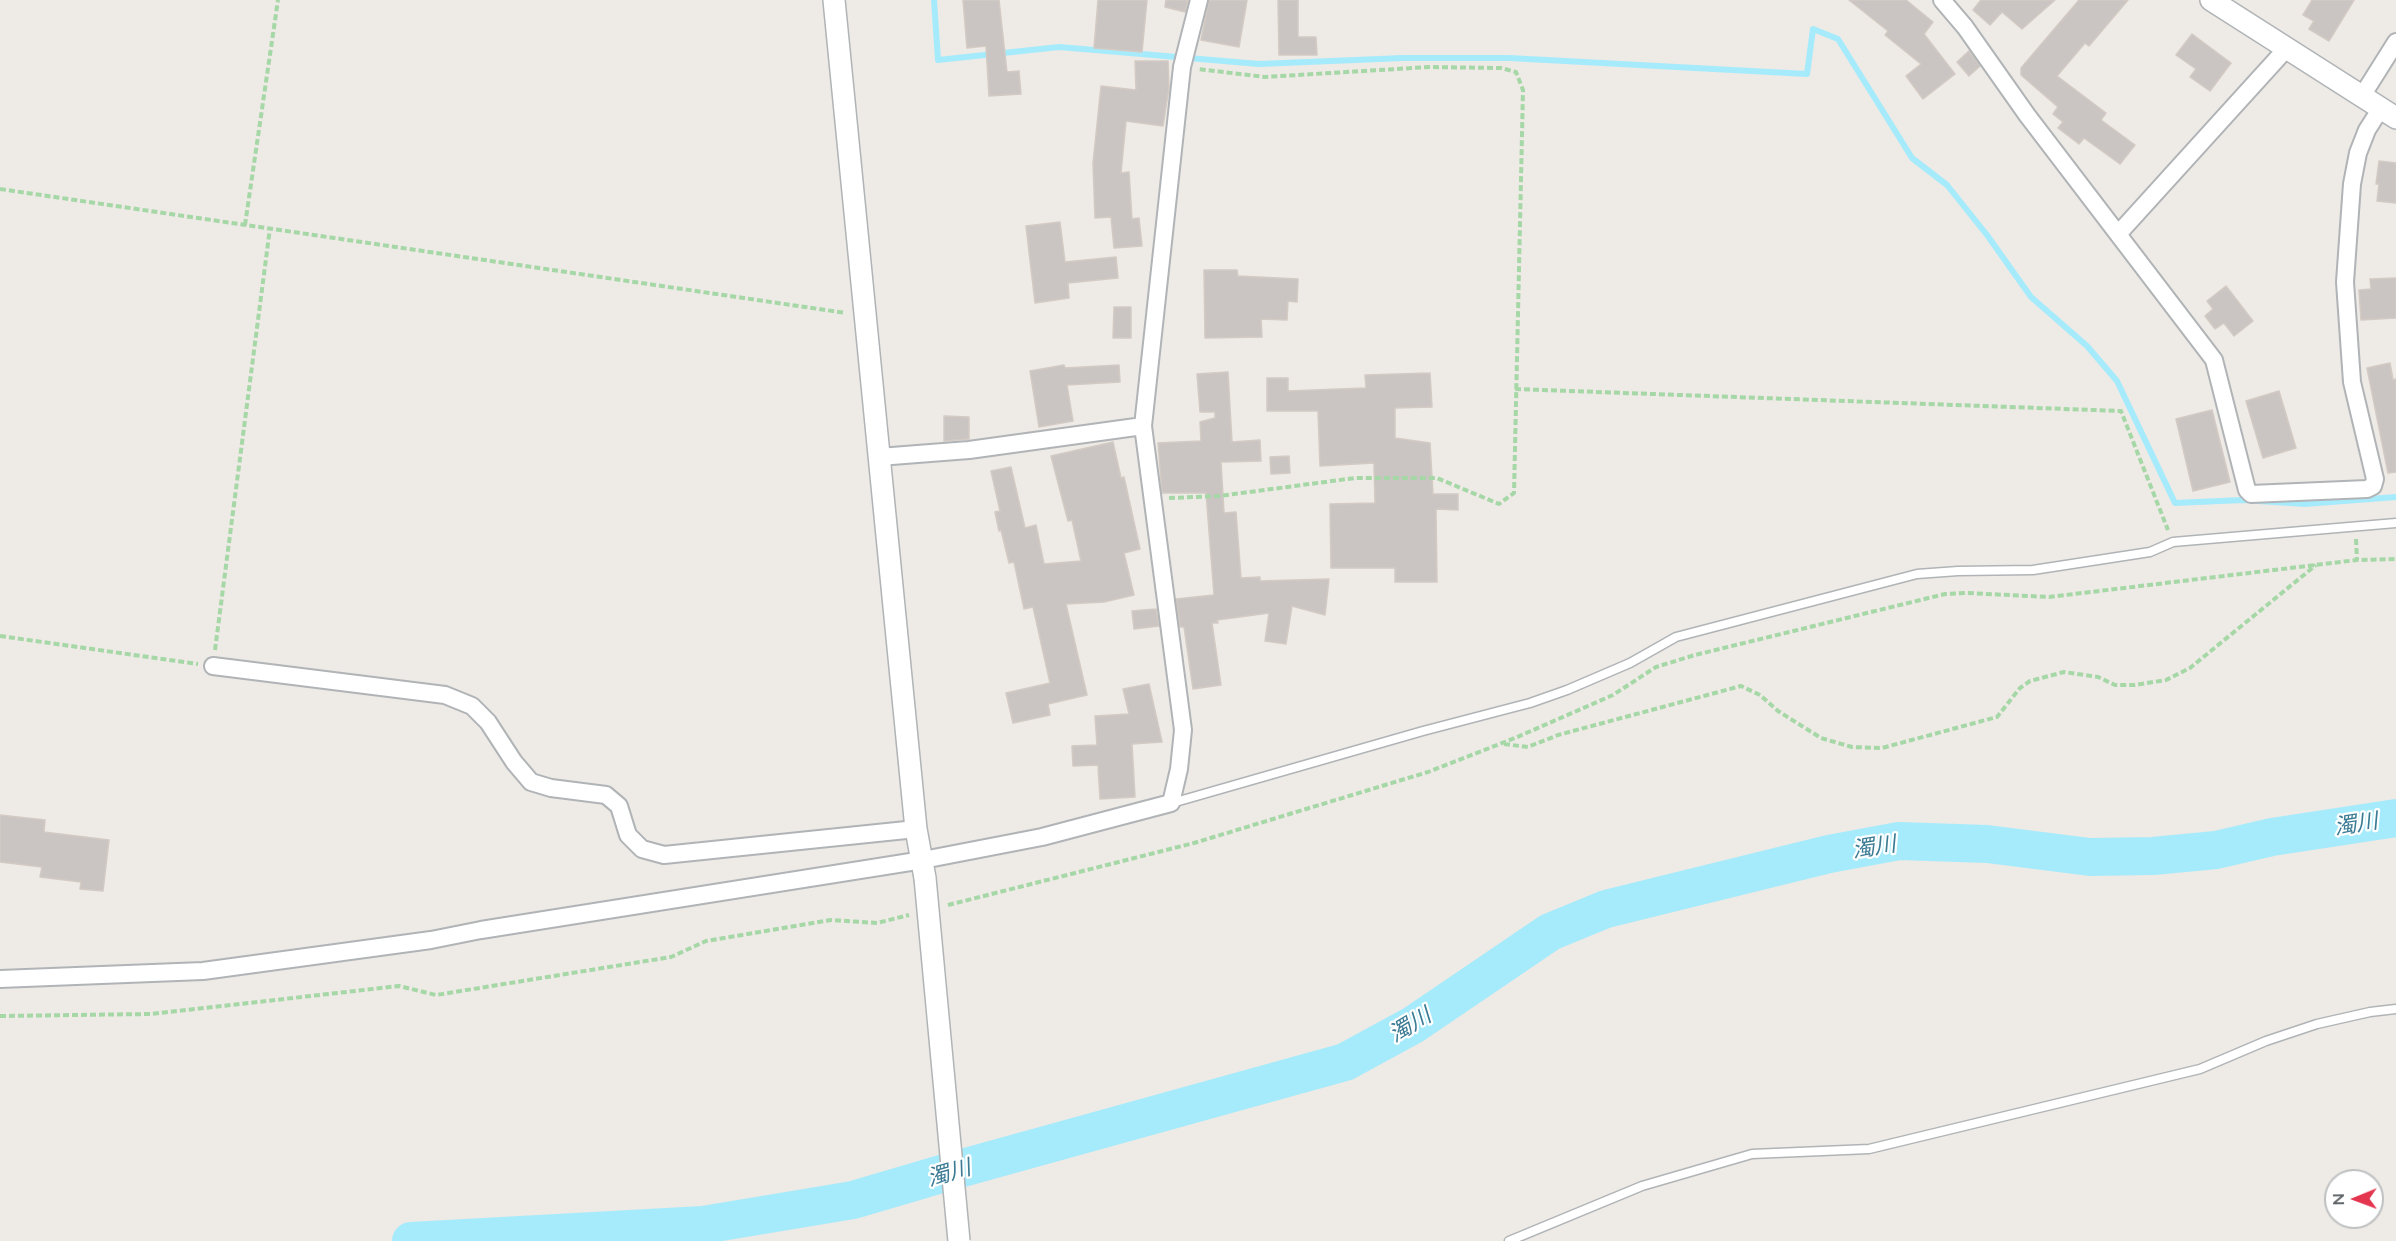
<!DOCTYPE html>
<html>
<head>
<meta charset="utf-8">
<style>
  body { margin:0 }
  #map { position:relative; width:2396px; height:1241px; overflow:hidden; background:#eeeae5; font-family:Lato,sans-serif }
  canvas { display:block }
  .north { position:absolute; left:2324px; top:1169px; width:60px; height:60px; box-sizing:border-box; background:#fff; border:2px solid #bec0c1; border-radius:50%; rotate:269deg; font-size:16px; font-weight:700; line-height:24px; text-align:center; color:#5c6265 }
  .north::after { content:''; display:block; margin:auto; width:21px; height:27px; background:#e4354f; clip-path:polygon(50% 0,100% 100%,50% 72%,0 100%) }
</style>
</head>
<body>
<div id="map">
<canvas width="2396" height="1241"></canvas>
<div class="north">N</div>
</div>
<script>
const g = document.querySelector('canvas').getContext('2d');
g.lineJoin = 'round';
const poly = rows => new Path2D(rows.map(r => 'M' + r).join(''));
function strokePath(path, color, width, dash) { g.strokeStyle = color; g.lineWidth = width; g.lineCap = dash ? 'butt' : 'round'; g.setLineDash(dash || []); g.stroke(path); }
function fillPath(path, color) { g.fillStyle = color; g.fill(path, 'evenodd'); }
function write(font, color, halo, rows, align = 'center') {
  g.font = font + ' Lato,"Noto Sans JP",sans-serif'; g.lineWidth = 4.5; g.setLineDash([]); g.textBaseline = 'middle'; g.strokeStyle = halo; g.fillStyle = color; for (const [text, x, y, turn = 0] of rows) {
    g.save(); g.translate(x, y); g.rotate((+turn || 0) * Math.PI / 180); g.textAlign = isNaN(turn) ? turn : align; if (halo) g.strokeText(text, 0, 0); g.fillText(text, 0, 0); g.restore();
  }
}
strokePath(poly([
  [934,0,938,60,1059,47,1259,64,1403,58,1509,58,1807,74,1813,29,1838,39,1912,158,1947,185,1987,235,2031,297,2087,346,2117,381,2175,503,2243,500,2305,504,2396,497]
]), '#a6ebfc', 6);
strokePath(poly([
  [411,1241,703,1225,853,1200,948,1172,1345,1062,1413,1025,1550,932,1606,909,1829,854,1899,841,1987,844,2090,857,2153,856,2216,850,2272,837,2396,818]
]), '#a6ebfc', 38);
const building = poly([
  [963,0,999,0,1007,72,1019,71,1021,94,989,96,986,46,967,48,963,0],
  [1098,0,1147,0,1142,52,1094,48,1098,0],
  [1166,0,1188,0,1185,12,1165,7,1166,0],
  [1209,0,1247,0,1239,47,1201,40,1209,0],
  [1278,0,1298,0,1298,37,1316,37,1317,55,1279,55,1278,0],
  [1849,0,1906,0,1933,22,1924,34,1955,74,1923,99,1906,76,1921,64,1885,35,1888,31,1849,0],
  [1981,0,2055,0,2022,29,2002,12,1990,25,1973,10,1981,0],
  [2079,0,2128,0,2089,46,2085,43,2057,76,2106,113,2101,120,2135,145,2120,164,2084,138,2079,144,2058,128,2063,122,2053,114,2058,107,2021,75,2021,68,2079,0],
  [2312,0,2354,0,2329,41,2309,29,2314,21,2303,15,2312,0],
  [2192,34,2231,63,2210,91,2190,77,2196,69,2176,55,2192,34],
  [1969,51,1980,66,1969,76,1957,62,1969,51],
  [1135,61,1168,61,1169,88,1163,126,1126,121,1121,173,1129,172,1132,219,1139,218,1142,246,1114,248,1111,217,1095,218,1093,163,1101,86,1136,90,1135,61],
  [2379,161,2396,163,2396,203,2377,201,2379,184,2376,184,2379,161],
  [1060,222,1065,262,1116,257,1118,278,1068,283,1069,298,1035,303,1026,226,1060,222],
  [1204,270,1237,270,1238,276,1298,279,1297,302,1288,301,1287,320,1261,319,1262,337,1205,338,1204,270],
  [2396,278,2396,318,2361,320,2359,290,2371,289,2370,279,2396,278],
  [2226,286,2253,321,2234,336,2224,323,2215,329,2205,316,2213,309,2207,301,2226,286],
  [1114,307,1131,307,1131,338,1113,338,1114,307],
  [2390,363,2393,380,2396,379,2396,472,2388,473,2367,368,2390,363],
  [1064,365,1065,368,1119,365,1120,382,1067,385,1073,421,1039,427,1030,371,1064,365],
  [1228,372,1232,442,1260,440,1261,461,1221,462,1224,513,1236,512,1241,578,1260,577,1260,581,1329,579,1325,615,1292,606,1286,644,1265,641,1269,613,1217,620,1218,623,1212,623,1221,685,1193,689,1184,627,1180,627,1176,599,1214,595,1206,493,1162,493,1158,443,1201,441,1200,422,1215,418,1215,412,1200,412,1197,374,1228,372],
  [1430,373,1432,407,1395,408,1395,438,1430,443,1433,494,1458,494,1458,510,1436,509,1437,582,1395,582,1395,568,1331,568,1330,504,1375,503,1374,463,1320,466,1318,411,1267,411,1267,378,1288,378,1288,391,1366,388,1365,375,1430,373],
  [2279,391,2296,448,2263,458,2246,401,2279,391],
  [2212,410,2230,482,2193,491,2176,419,2212,410],
  [944,416,969,417,969,439,944,441,944,416],
  [1113,442,1121,478,1124,477,1140,549,1124,553,1134,595,1104,602,1066,604,1087,695,1048,704,1050,715,1013,723,1006,693,1050,683,1033,607,1024,609,1014,562,1009,563,1001,530,999,531,995,512,1000,511,991,471,1011,467,1025,528,1036,525,1044,564,1081,561,1072,520,1068,521,1051,456,1113,442],
  [1289,456,1290,473,1271,474,1270,457,1289,456],
  [1156,609,1159,626,1134,629,1132,611,1156,609],
  [1149,684,1162,742,1132,744,1135,797,1100,799,1098,765,1073,766,1072,746,1097,745,1095,716,1129,714,1123,689,1149,684],
  [0,815,45,820,44,832,109,840,103,891,80,889,81,882,40,877,42,867,0,862,0,815]
]);
fillPath(building, '#cac5c2');
strokePath(building, '#d3cac3', 1.5);
const service = poly([
  [1172,803,1423,731,1530,703,1567,690,1630,663,1676,637,1917,574,1958,571,2033,570,2150,552,2173,542,2396,523],
  [1509,1241,1642,1186,1752,1154,1869,1149,2200,1069,2266,1041,2317,1024,2370,1012,2396,1009]
]);
const minor = poly([
  [1942,0,1965,27,2027,115,2214,360,2247,490,2251,494,2367,489,2373,486,2375,479,2352,382,2345,282,2352,184,2358,153,2367,130,2381,108],
  [2362,96,2396,42],
  [2119,233,2286,49],
  [879,457,969,450,1143,426],
  [213,666,445,695,472,706,488,722,514,762,531,782,551,788,606,795,619,806,628,835,642,849,664,855,916,829],
  [0,979,203,971,431,940,481,930,923,860,1042,837,1171,803,1179,769,1183,730,1143,426,1182,67,1199,0]
]);
const tertiary = poly([
  [834,0,916,829,925,878],
  [2211,0,2396,118]
]);
strokePath(service, '#b0b4b7', 11);
strokePath(minor, '#b0b4b7', 20);
strokePath(tertiary, '#b0b4b7', 24);
strokePath(poly([
  [0,189,846,313],
  [245,225,278,0],
  [1515,389,2121,411,2168,530],
  [1169,498,1219,496,1355,478,1437,478,1499,504,1514,493,1523,90,1516,72,1501,68,1429,67,1265,77,1198,69],
  [2356,539,2357,560],
  [0,636,198,664],
  [215,650,270,228],
  [1504,744,1528,747,1558,735,1741,686,1760,695,1778,711,1821,738,1852,747,1882,748,1997,717,2020,688,2030,681,2064,672,2098,677,2115,685,2135,685,2166,680,2190,668,2316,565],
  [948,905,1194,843,1428,772,1515,738,1613,695,1656,667,1695,655,1945,594,1967,593,2049,597,2357,560,2396,559],
  [0,1016,151,1014,399,986,436,995,671,957,706,941,831,920,877,923,909,915]
]), '#a5d7a7', 4, [6, 3]);
strokePath(service, '#fff', 8);
strokePath(minor, '#fff', 16);
strokePath(tertiary, '#fff', 21);
const tertiaryBridge = poly([
  [925,878,959,1241]
]);
strokePath(tertiaryBridge, '#b0b4b7', 24, []);
strokePath(tertiaryBridge, '#fff', 21);
write('italic 22px', '#3b7b94', '#fff', [
  ["濁川",2356,824,-9],
  ["濁川",1874,847,-9],
  ["濁川",1410,1025,-31],
  ["濁川",949,1173,-16]
]);
</script>
</body>
</html>
